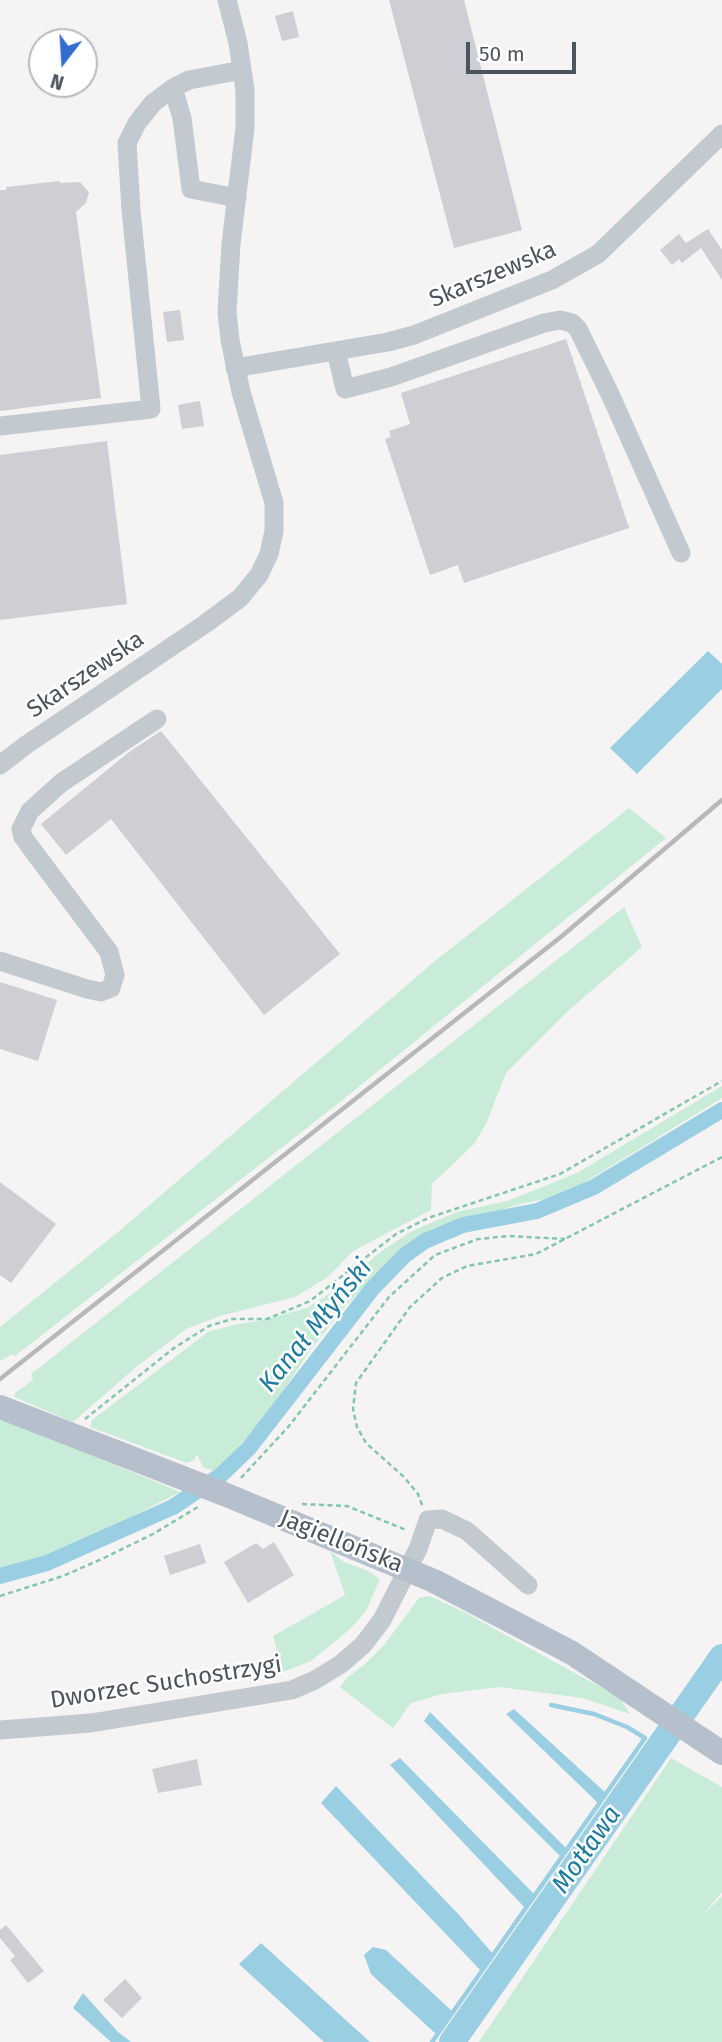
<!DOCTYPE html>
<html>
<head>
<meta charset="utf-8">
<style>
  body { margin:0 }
  #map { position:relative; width:722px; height:2042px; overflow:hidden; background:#f5f3f3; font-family:"Fira Sans",sans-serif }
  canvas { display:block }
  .north { position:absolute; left:28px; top:28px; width:70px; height:70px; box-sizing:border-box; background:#fff; border:2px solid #b7bbbf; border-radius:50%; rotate:197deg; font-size:19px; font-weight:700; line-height:28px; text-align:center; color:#4c555e }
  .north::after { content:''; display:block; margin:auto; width:24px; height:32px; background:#316cd0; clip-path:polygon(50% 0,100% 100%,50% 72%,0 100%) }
  .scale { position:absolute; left:466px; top:42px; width:110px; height:32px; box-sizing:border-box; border:4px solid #4c555e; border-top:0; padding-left:9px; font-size:21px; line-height:24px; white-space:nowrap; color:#4c555e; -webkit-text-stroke:5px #fff; paint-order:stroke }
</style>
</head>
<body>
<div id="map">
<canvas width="722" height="2042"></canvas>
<div class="north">N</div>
<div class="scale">50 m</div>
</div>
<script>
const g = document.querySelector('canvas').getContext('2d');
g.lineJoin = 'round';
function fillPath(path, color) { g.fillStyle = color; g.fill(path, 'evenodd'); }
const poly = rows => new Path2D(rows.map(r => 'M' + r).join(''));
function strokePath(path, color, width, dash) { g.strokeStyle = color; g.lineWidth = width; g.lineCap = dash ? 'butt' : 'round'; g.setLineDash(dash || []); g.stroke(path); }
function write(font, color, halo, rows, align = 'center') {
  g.font = font + ' "Fira Sans",sans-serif'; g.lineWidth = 5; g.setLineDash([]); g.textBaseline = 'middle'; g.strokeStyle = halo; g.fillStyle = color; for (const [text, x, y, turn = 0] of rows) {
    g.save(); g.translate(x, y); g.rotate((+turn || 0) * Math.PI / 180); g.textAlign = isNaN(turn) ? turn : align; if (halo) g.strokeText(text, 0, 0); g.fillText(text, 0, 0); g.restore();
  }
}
fillPath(poly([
  [629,808,666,838,340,1102,15,1356,12,1354,0,1361,0,1327,118,1232,435,961],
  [624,907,642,947,568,1011,506,1073,486,1124,474,1144,432,1184,431,1210,353,1251,328,1277,295,1297,220,1316,186,1329,135,1368,73,1422,14,1397,15,1393,33,1380,31,1374],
  [722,1086,722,1098,582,1184,550,1198,520,1204,432,1232,391,1259,343,1309,309,1352,263,1421,215,1471,203,1467,197,1454,194,1460,187,1463,90,1427,92,1420,208,1332,237,1324,259,1321,307,1308,335,1290,383,1250,412,1231,457,1212,507,1201,577,1173],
  [0,1417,180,1492,60,1553,0,1570],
  [330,1551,344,1562,366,1570,380,1579,366,1611,350,1629,311,1661,283,1672,273,1636,345,1595],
  [429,1596,464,1612,620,1698,630,1714,583,1698,499,1687,442,1694,411,1703,393,1728,340,1687,347,1678,365,1664,384,1645,419,1598],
  [671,1758,722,1787,722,1892,701,1917,722,1896,722,2042,479,2042]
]), '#c8ecd8');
fillPath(poly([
  [708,651,722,664,722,689,637,774,610,748],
  [514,1709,607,1794,600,1805,506,1714],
  [430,1712,568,1850,562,1858,424,1721],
  [400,1758,535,1895,526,1909,390,1765],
  [336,1786,460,1916,493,1954,482,1972,321,1803],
  [261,1943,370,2042,324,2042,239,1964],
  [373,1947,386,1950,453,2012,437,2035,371,1974,364,1955],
  [83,1993,118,2032,131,2042,111,2042,73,2008]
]), '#9acfe3');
strokePath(poly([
  [432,2042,645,1738,627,1727,594,1714,551,1705]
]), '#9acfe3', 4.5);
strokePath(poly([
  [0,1576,47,1563,173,1507,221,1475,249,1448,372,1289,405,1255,425,1241,463,1225,537,1211,594,1187,722,1110]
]), '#9acfe3', 16);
strokePath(poly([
  [452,2042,722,1657]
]), '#9acfe3', 26);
fillPath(poly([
  [389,0,464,0,522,230,454,248],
  [293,11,299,37,282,41,275,16],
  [59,181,60,183,80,182,89,192,86,203,76,212,101,398,0,411,0,190,6,190,6,187],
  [708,229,722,250,722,280,701,248,682,263,679,259,672,265,660,250,679,234,686,243],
  [180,310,184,340,167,342,163,312],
  [566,339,629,528,464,583,458,565,430,575,385,439,391,437,389,431,410,424,401,393],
  [200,401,204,426,182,429,178,405],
  [107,441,127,604,0,620,0,455],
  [161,731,340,954,264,1015,111,819,66,855,41,824,129,752],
  [0,982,57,1000,38,1061,0,1049],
  [0,1182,56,1224,11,1283,0,1275],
  [274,1542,294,1575,248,1603,224,1562,256,1543,263,1549],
  [200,1544,206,1563,170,1575,164,1556],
  [197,1759,202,1785,158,1793,152,1769],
  [6,1925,44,1971,28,1983,10,1960,15,1956,0,1938,0,1930],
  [125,1979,142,1998,122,2018,103,2000]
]), '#cdcfd4');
strokePath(poly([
  [85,1419,174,1348,209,1326,232,1319,267,1319,310,1301,396,1234,428,1218,560,1174,722,1081],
  [241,1478,289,1426,389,1297,435,1255,478,1239,509,1236,565,1239],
  [302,1504,347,1506,406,1530],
  [422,1505,418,1494,404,1477,366,1443,357,1427,353,1409,356,1383,410,1307,442,1278,467,1266,536,1254,722,1157],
  [0,1596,63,1576,104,1558,153,1534,198,1507]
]), '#84c6aa', 2.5, [5, 3.5]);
strokePath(poly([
  [237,198,191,189,182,118,173,88,189,80,242,70],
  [336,351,345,389,391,377,544,323,560,320,572,323,578,329,610,394,681,553],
  [235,368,388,342,414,335,552,280,598,254,722,134],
  [0,426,151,409,131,210,127,143,137,123,153,103,173,88],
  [0,765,26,745,205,624,240,598,259,575,269,554,274,531,274,503,241,392,230,340,227,312,231,244,245,128,245,90,238,43,227,0],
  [0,961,87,989,101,992,111,988,115,975,109,952,34,852,23,837,21,829,30,811,61,783,157,719],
  [0,1730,91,1723,292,1690,315,1680,341,1664,363,1645,382,1620,418,1549,428,1520,442,1519,467,1531,528,1585]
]), '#c2c9cf', 19);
strokePath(poly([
  [0,1407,224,1494,434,1581,572,1653,722,1753]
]), '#b6c0cd', 24);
strokePath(poly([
  [0,1379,562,936,722,800]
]), '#b6b8bc', 4.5);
write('24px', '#4c555e', '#fff', [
  ["Skarszewska",493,275,-23],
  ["Skarszewska",86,675,-34],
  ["Jagiellońska",341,1542,22],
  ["Dworzec Suchostrzygi",166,1683,-9]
]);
write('italic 26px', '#1e7c9f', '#fff', [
  ["Kanał Młyński",316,1326,-51],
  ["Motława",587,1850,-55]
]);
</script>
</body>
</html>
